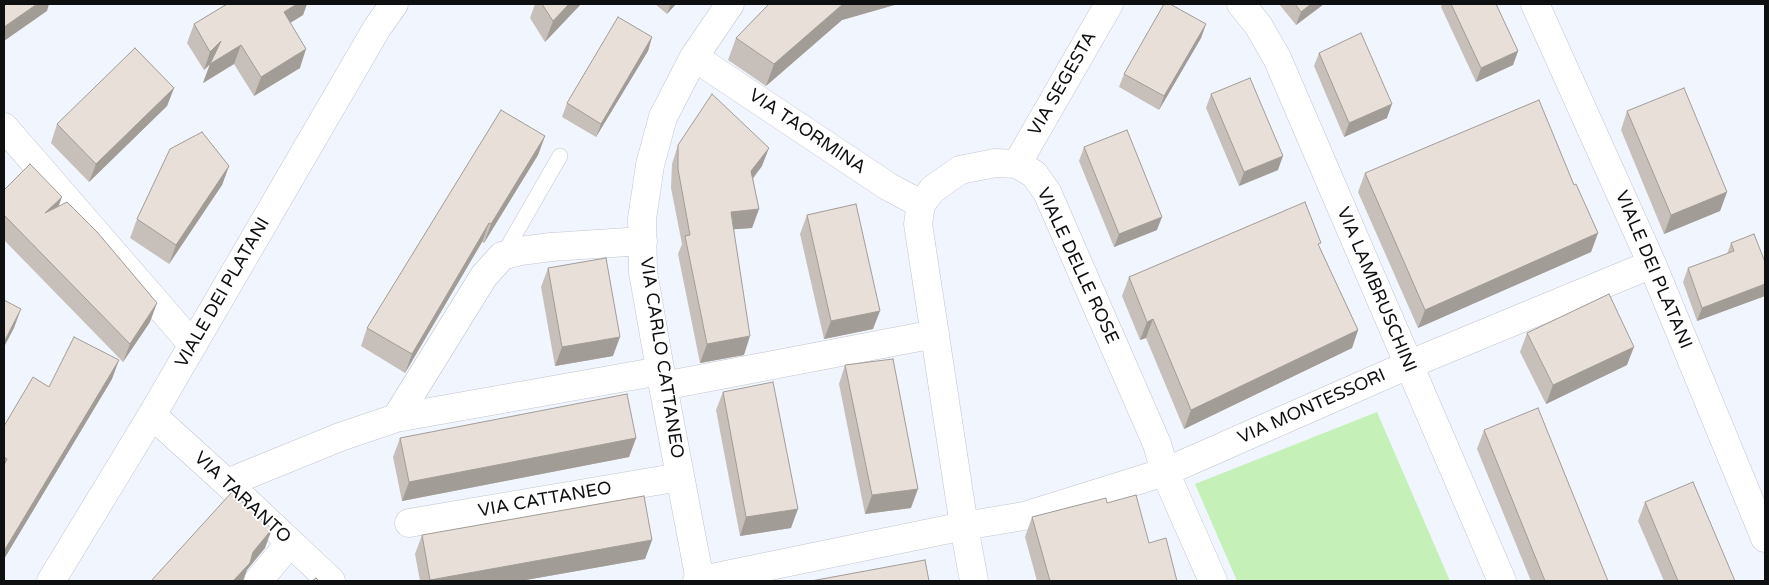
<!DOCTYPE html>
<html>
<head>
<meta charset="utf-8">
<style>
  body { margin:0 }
  #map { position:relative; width:1769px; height:585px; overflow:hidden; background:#f0f5fe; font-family:"Varela Round",sans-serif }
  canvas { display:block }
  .frame { position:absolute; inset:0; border:5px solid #0d0f11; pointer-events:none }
</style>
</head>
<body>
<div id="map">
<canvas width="1769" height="585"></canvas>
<div class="frame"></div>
</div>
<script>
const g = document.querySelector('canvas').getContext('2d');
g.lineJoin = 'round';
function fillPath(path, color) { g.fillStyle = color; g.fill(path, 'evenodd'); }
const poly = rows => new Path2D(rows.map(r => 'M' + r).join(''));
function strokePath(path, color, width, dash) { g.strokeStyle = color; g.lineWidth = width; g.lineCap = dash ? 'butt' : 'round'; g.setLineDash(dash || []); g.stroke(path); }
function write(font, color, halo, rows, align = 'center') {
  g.font = font + ' "Varela Round",sans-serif'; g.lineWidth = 4; g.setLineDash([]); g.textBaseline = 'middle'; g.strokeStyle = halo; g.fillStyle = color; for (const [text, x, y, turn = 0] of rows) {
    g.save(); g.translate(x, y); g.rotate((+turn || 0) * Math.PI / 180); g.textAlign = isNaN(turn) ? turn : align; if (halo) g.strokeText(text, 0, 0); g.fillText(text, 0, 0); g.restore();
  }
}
fillPath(poly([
  [1377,412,1450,581,1237,581,1195,484]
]), '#c5f1b8');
const lane = poly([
  [503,255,560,156]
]);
const street = poly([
  [1241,4,1258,25,1277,58,1502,581],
  [1535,4,1652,264,1765,538],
  [694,57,889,187,921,204],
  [4,127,193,345],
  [1017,164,1109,4],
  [663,386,935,334],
  [152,415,227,483,331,581],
  [396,418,484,276,502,256,520,251,551,247,643,241],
  [227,483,340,437,396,418,660,371],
  [409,523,680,477],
  [51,581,152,415,377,28,394,4],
  [258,581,290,543],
  [697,581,964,526,1024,516,1165,472,1408,365,1652,264],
  [700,581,663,386,643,272,642,219,650,165,663,117,694,57,730,4],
  [974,581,964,526,918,224,921,204,933,189,960,170,995,163,1017,164,1034,174,1047,192,1157,444,1165,472,1213,581]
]);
strokePath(lane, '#c1c5ce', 16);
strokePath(street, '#c1c5ce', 29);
strokePath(lane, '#fff', 15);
strokePath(street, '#fff', 28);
fillPath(poly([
  [227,4,307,4,303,15,290,23,300,68,254,96,234,64,203,83,210,64,204,70,187,43,194,24],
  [535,4,581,4,545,42,530,18],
  [655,4,676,4,667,14],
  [769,4,898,4,842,20,766,86,728,60,736,38],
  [1279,4,1324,4,1296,25],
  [1442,4,1496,4,1518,51,1513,65,1476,82,1441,7],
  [1206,24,1201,38,1159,110,1119,87,1124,74],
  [652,37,648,51,596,137,562,117,567,103],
  [1319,53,1387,118,1344,137,1314,66],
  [174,88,167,106,89,182,51,143,57,124],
  [1211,94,1278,170,1239,186,1206,108],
  [1627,111,1727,192,1720,211,1664,234,1621,130],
  [545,136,538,155,484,243,482,242,405,373,361,346,367,328],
  [678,145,762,166,753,179,759,209,752,228,734,229,744,355,700,363,678,254,682,244,671,188,672,164],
  [1084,147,1157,230,1114,247,1079,161],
  [229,166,222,185,169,264,130,238,137,219],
  [1365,173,1574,185,1598,233,1591,252,1418,328,1358,192],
  [4,190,59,207,150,322,123,362,4,240],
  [807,215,873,329,824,339,800,234],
  [1731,243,1765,262,1765,296,1697,321,1683,282,1688,268,1727,254],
  [1319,246,1358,330,1352,348,1184,429,1146,338,1140,340,1122,296,1129,277],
  [548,268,613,356,555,366,541,287],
  [1527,333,1627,365,1546,404,1520,352],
  [845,365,911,508,865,514,839,384],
  [112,379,4,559,4,426,49,387],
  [723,392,791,528,740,536,716,410],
  [1484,430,1608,581,1531,581,1477,449],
  [400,438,636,438,629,457,402,501,393,457],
  [1645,502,1735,581,1664,581,1638,521],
  [1107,503,1149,543,1177,581,1037,581,1025,537,1032,517],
  [422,535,652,540,645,559,520,581,420,581,415,554]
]), '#c7c0ba');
fillPath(poly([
  [37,4,49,4,47,11,4,41,4,27],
  [297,4,307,4,303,15,277,31,284,12],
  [569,4,581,4,545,42,553,21],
  [671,4,676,4,667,14],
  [843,4,898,4,842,20,766,86,774,64],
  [1311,4,1324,4,1296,25,1301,12],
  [1206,24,1201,38,1159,110,1164,96],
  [652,37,648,51,596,137,601,124],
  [221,41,214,60,204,70,210,52],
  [241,45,234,64,203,83,210,64],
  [306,49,300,68,254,96,261,77],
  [1518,51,1513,65,1476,82,1481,68],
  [174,88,167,106,89,182,96,164],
  [1392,104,1387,118,1344,137,1349,123],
  [545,136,538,155,484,243,491,224],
  [769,148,762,166,744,189,751,171],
  [1283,156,1278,170,1239,186,1244,172],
  [229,166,222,185,169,264,176,245],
  [1727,192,1720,211,1664,234,1671,215],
  [62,197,55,216,45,213],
  [759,209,752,228,724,230,731,212],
  [1162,217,1157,230,1114,247,1119,234],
  [489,223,482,242,405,373,412,354],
  [1598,233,1591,252,1418,328,1425,310],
  [1765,284,1765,296,1697,321,1702,308],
  [157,303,150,322,123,362,130,344],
  [21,309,14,328,4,347,4,342],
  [880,311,873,329,824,339,831,321],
  [1153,319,1146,338,1140,340,1147,322],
  [1358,330,1352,348,1184,429,1191,410],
  [750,336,744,355,700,363,707,344],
  [620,337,613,356,555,366,562,347],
  [1634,347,1627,365,1546,404,1553,385],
  [119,360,112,379,4,559,4,551],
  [636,438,629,457,402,501,409,482],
  [918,489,911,508,865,514,872,495],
  [798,509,791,528,740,536,746,517],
  [272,529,265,548,247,570,243,581,233,581,253,552],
  [652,540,645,559,520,581,429,581,430,580]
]), '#a29c97');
const building = poly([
  [4,4,37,4,4,27,4,4],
  [227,4,297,4,284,12,306,49,261,77,241,45,210,64,221,41,210,52,194,24,227,4],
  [542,4,569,4,553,21,542,4],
  [769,4,843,4,774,64,736,38,769,4],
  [1164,4,1170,4,1206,24,1164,96,1124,74,1164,4],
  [1295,4,1311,4,1301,12,1295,4],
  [1451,4,1496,4,1518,51,1481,68,1451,4],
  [618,17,652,37,601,124,567,103,618,17],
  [1361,33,1392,104,1349,123,1319,53,1361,33],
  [135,48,174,88,96,164,57,124,135,48],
  [1250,78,1283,156,1244,172,1211,94,1250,78],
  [1684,88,1727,192,1671,215,1627,111,1684,88],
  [712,94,769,148,751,171,759,209,731,212,750,336,707,344,685,236,690,235,678,169,678,145,712,94],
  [1539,100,1574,185,1576,184,1598,233,1425,310,1365,173,1539,100],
  [501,110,545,136,491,224,489,223,412,354,367,328,501,110],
  [1127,130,1162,217,1119,234,1084,147,1127,130],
  [202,132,229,166,176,245,137,219,170,149,202,132],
  [30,164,62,197,45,213,67,202,98,233,157,303,130,344,4,215,4,190,30,164],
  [1305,202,1321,243,1318,244,1358,330,1191,410,1153,319,1147,322,1129,277,1305,202],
  [856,204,880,311,831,321,807,215,856,204],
  [1754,234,1765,262,1765,284,1702,308,1688,268,1734,251,1731,243,1754,234],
  [606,258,620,337,562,347,548,268,606,258],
  [1609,294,1634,347,1553,385,1527,333,1609,294],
  [4,300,21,309,4,342,4,300],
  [74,337,119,360,4,551,4,465,7,459,4,457,4,426,33,377,49,387,74,337],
  [893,359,918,489,872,495,845,365,893,359],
  [773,382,798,509,746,517,723,392,773,382],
  [627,394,636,438,409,482,400,438,627,394],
  [1538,408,1608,581,1545,581,1484,430,1538,408],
  [1693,482,1735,581,1678,581,1645,502,1693,482],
  [232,492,272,529,253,552,250,563,233,581,151,581,232,492],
  [1136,495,1149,543,1166,538,1177,581,1050,581,1032,517,1106,498,1107,503,1136,495],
  [644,496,652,540,430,580,422,535,644,496],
  [925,560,929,581,811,581,925,560],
  [316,578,319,581,312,581,316,578]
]);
fillPath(building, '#e7dfd8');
strokePath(building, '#a29c97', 1);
write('18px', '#0d0f11', '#fff', [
  ["VIA SEGESTA",1063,84,-60],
  ["VIA TAORMINA",807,132,34],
  ["VIALE DELLE ROSE",1077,266,65],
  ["VIALE DEI PLATANI",1653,270,67],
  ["VIA LAMBRUSCHINI",1376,290,67],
  ["VIALE DEI PLATANI",223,293,-60],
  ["VIA CARLO CATTANEO",661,358,81],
  ["VIA MONTESSORI",1312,407,-24],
  ["VIA TARANTO",242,498,43],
  ["VIA CATTANEO",545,500,-10]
]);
</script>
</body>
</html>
